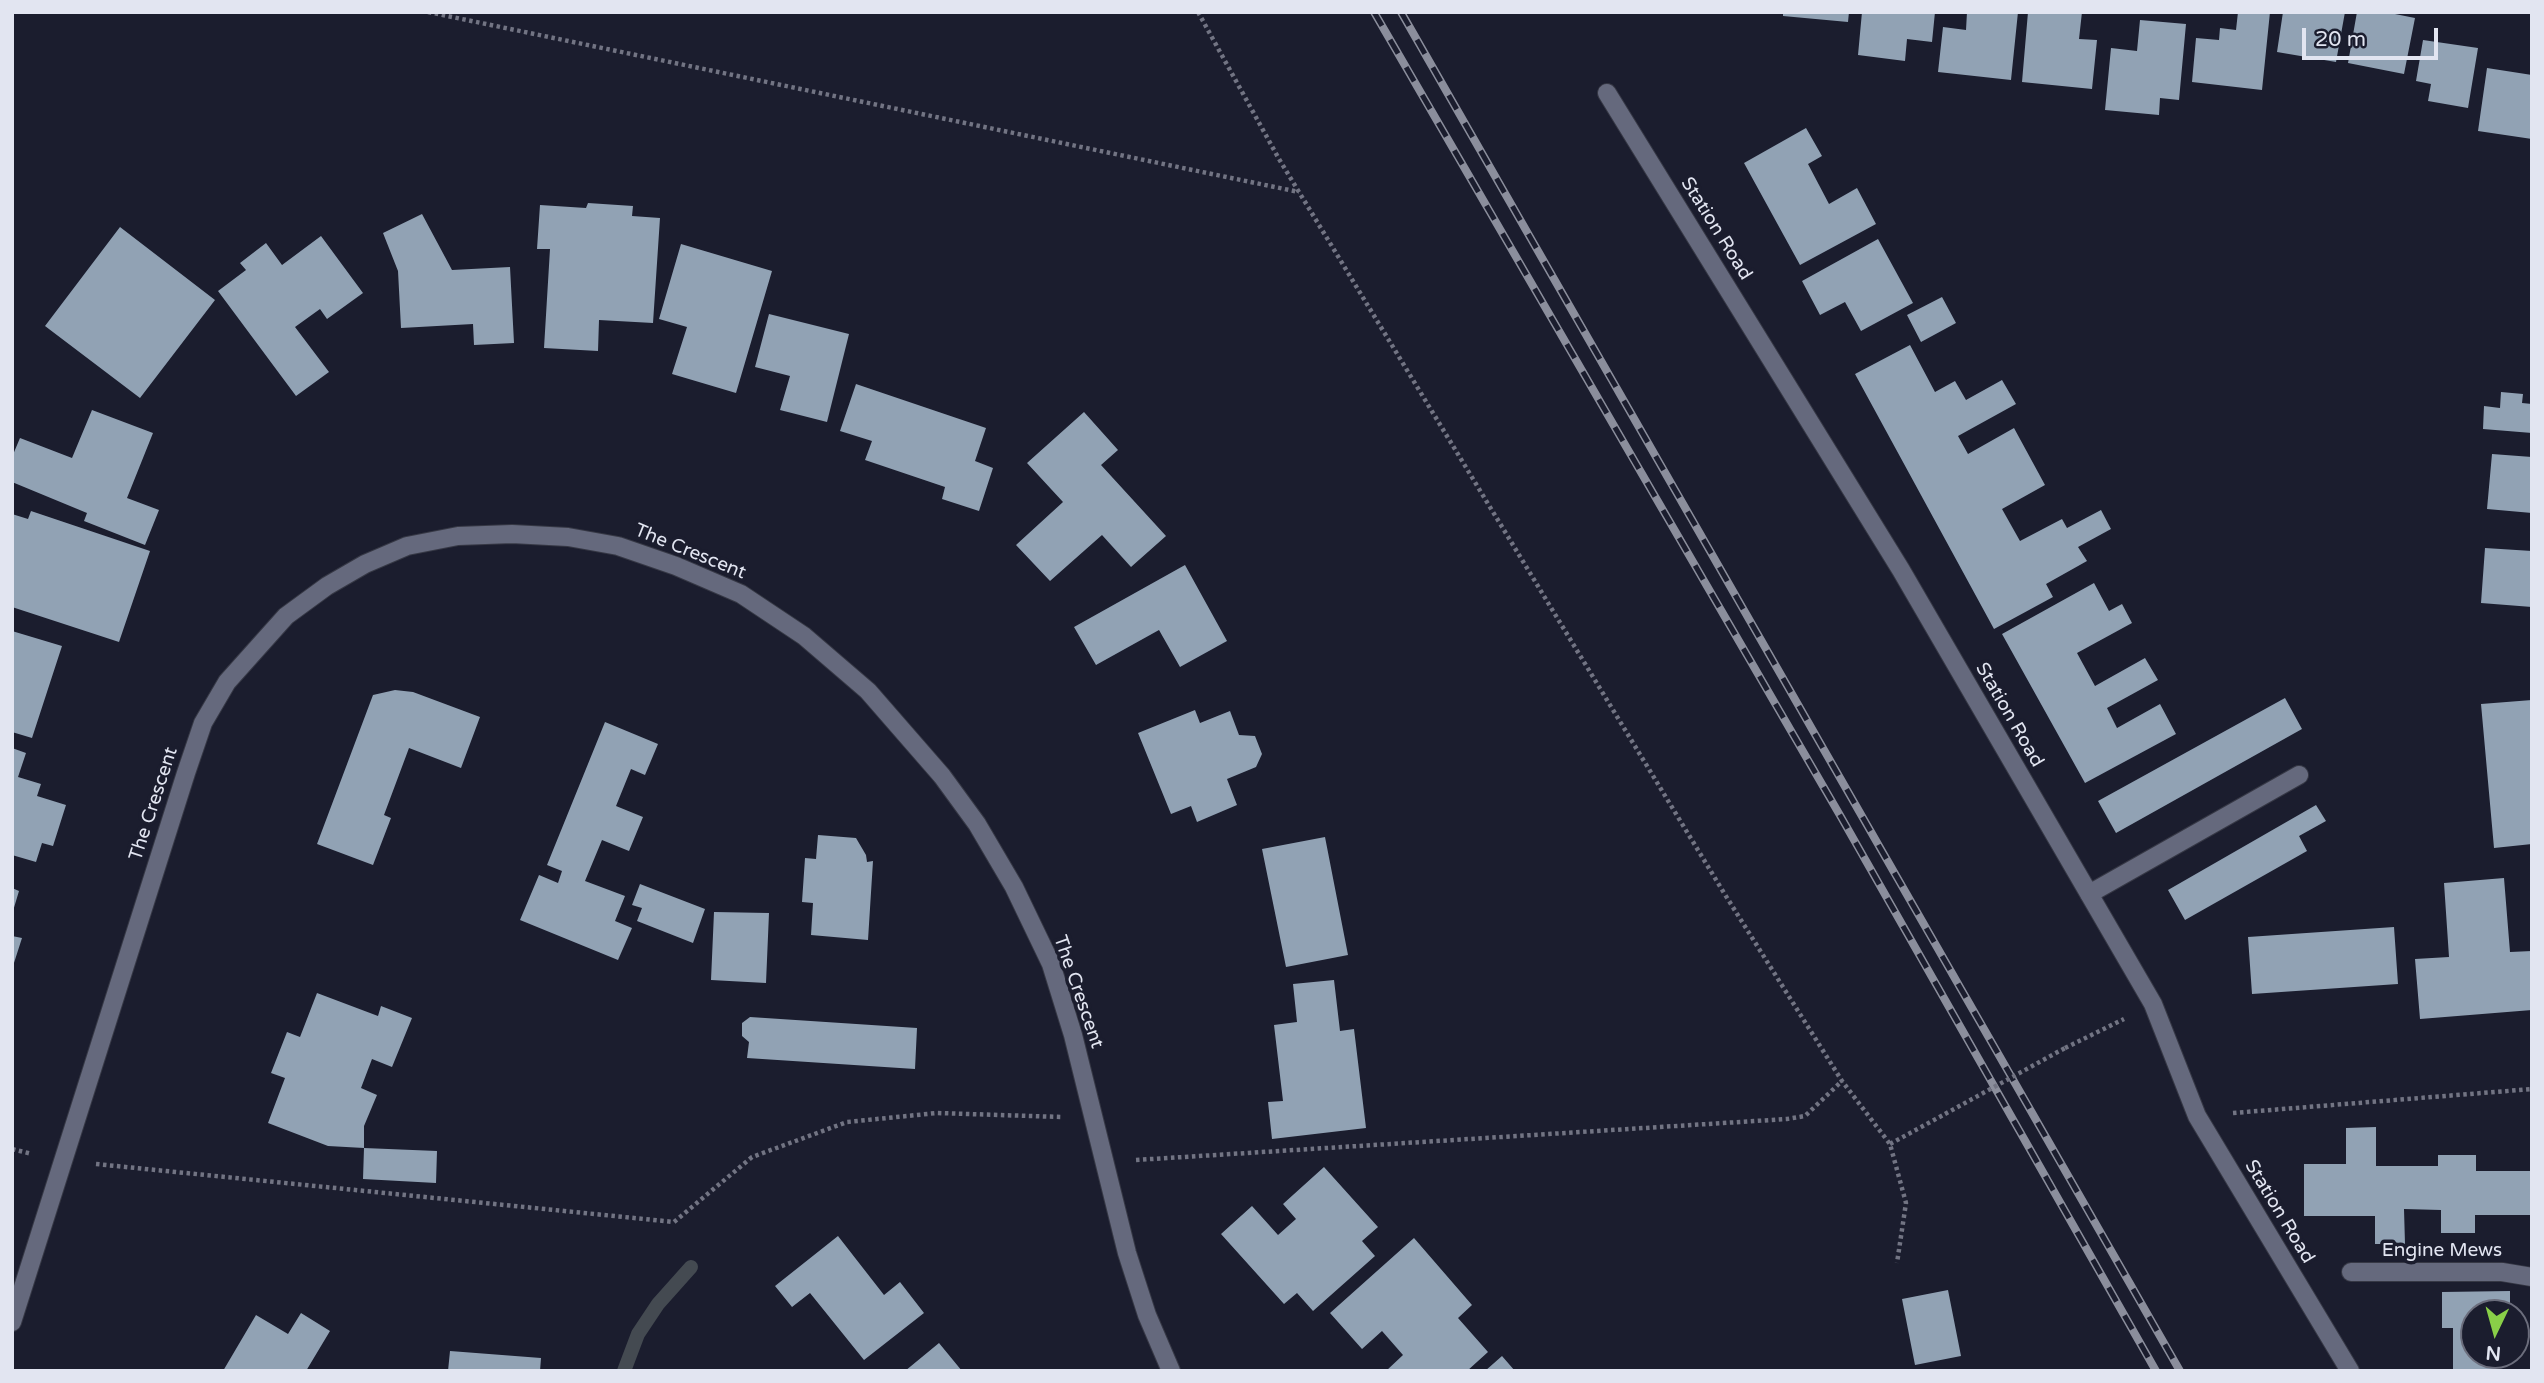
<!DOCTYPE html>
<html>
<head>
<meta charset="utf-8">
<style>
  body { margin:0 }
  #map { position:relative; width:2544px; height:1383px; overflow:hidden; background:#1b1d2e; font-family:"Varela Round",sans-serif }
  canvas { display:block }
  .frame { position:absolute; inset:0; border:14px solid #e2e5f1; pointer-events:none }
  .north { position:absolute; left:2460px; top:1299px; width:70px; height:70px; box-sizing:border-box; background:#1b1d2e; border:2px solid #6b6d7c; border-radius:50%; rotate:185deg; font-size:19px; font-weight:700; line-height:28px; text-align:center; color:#e2e5f1 }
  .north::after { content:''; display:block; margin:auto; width:24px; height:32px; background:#89cf48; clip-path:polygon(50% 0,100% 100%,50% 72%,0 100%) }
  .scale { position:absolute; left:2302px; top:28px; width:136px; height:32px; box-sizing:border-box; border:4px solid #e2e5f1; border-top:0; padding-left:9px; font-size:21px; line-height:24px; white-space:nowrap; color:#e2e5f1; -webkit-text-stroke:5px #1b1d2e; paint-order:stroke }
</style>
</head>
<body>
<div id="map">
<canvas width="2544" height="1383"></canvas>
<div class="frame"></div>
<div class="north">N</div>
<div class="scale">20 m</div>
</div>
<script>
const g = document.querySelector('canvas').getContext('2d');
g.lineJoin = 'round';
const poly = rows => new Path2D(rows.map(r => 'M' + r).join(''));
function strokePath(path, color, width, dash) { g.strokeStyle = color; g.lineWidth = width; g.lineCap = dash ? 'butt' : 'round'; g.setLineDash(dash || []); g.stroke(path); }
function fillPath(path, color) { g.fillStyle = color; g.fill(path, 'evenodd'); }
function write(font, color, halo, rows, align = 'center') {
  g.font = font + ' "Varela Round",sans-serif'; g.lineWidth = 7; g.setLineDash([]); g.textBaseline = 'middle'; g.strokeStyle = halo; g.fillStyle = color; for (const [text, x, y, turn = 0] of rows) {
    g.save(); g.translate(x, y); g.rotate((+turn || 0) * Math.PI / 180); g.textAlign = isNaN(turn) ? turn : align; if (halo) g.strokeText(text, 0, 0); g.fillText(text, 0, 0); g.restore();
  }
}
strokePath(poly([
  [624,1371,638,1334,658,1304,691,1267]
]), '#444a51', 14);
fillPath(poly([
  [1783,12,1849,12,1848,22,1783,16],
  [1862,12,1935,12,1932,42,1907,39,1905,61,1858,55],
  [1967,12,2018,12,2011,80,1938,72,1943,27,1966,30],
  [2028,12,2082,12,2079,39,2097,40,2092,89,2022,82],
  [2238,12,2270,12,2262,90,2192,82,2196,38,2219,40,2220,28,2236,30],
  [2283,12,2345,12,2336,62,2277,52],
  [2357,12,2385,12,2415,18,2404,74,2348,63],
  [2140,20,2186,24,2179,100,2160,98,2159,115,2105,110,2111,48,2137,51],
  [2423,40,2478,48,2468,108,2428,101,2431,84,2416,81],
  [2487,68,2532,75,2532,139,2478,131],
  [1806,128,1822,156,1808,164,1829,204,1857,188,1876,224,1800,265,1744,163],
  [588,203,633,206,632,216,660,218,653,323,599,320,598,351,544,348,550,249,537,249,540,205,586,208],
  [422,214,452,270,510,267,514,343,474,345,473,324,401,328,398,271,383,233],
  [120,227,215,300,140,398,45,326],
  [321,236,363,293,327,319,320,309,295,327,329,372,296,396,218,291,246,270,240,263,266,243,282,265],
  [1878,239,1913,303,1861,331,1845,302,1820,315,1802,281],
  [681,244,772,271,736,393,672,374,687,327,659,319],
  [1942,297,1956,323,1921,342,1907,315],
  [769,314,849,334,827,422,780,410,790,376,755,367],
  [1910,345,1935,392,1955,381,1966,400,2002,380,2016,404,1958,436,1968,454,2014,428,2045,485,2002,509,2020,541,2062,519,2067,528,2101,510,2111,529,2078,547,2087,561,2046,584,2053,597,1994,629,1855,374],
  [856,384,986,428,975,461,993,468,979,511,942,499,945,487,865,460,872,441,840,431],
  [2501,392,2523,394,2522,403,2532,404,2532,433,2483,429,2484,406,2500,408],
  [92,410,153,433,127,498,159,510,145,545,84,521,87,513,12,482,12,457,20,438,72,458],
  [1084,412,1118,450,1101,465,1166,536,1131,567,1102,535,1050,581,1016,545,1063,502,1027,463],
  [2492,454,2532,457,2532,513,2487,509],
  [31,511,150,551,119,642,12,607,12,514,28,519],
  [2485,548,2532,551,2532,607,2481,603],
  [1185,565,1227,641,1180,667,1159,630,1096,665,1074,627],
  [2094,583,2109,611,2122,604,2132,623,2077,653,2095,686,2145,658,2158,680,2107,708,2117,728,2160,704,2176,734,2085,783,2002,634],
  [12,631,62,646,32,738,12,732],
  [395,690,413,692,480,717,461,768,409,748,384,815,391,818,373,865,317,844,373,695],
  [2285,698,2302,729,2116,833,2098,801],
  [2532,700,2532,844,2494,848,2481,704],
  [1195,710,1200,723,1230,711,1239,735,1255,736,1262,754,1256,767,1227,779,1237,805,1197,822,1191,806,1171,814,1138,733],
  [605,722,658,744,645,775,631,769,616,806,643,817,629,851,602,840,585,881,625,896,615,921,632,928,618,960,520,920,539,875,558,883,562,871,547,865],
  [12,748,26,753,18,777,41,784,37,796,66,805,53,846,42,843,36,862,12,855],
  [2316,805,2326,821,2299,836,2307,851,2185,920,2168,890],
  [818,835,856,838,866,855,867,862,873,861,868,940,811,935,813,903,802,902,805,858,816,859],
  [1325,837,1348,955,1286,967,1262,849],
  [2504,878,2510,952,2532,951,2532,1010,2420,1019,2415,959,2449,957,2444,883],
  [640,884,705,909,693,943,637,921,642,908,632,905],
  [12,888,19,891,13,911,12,911],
  [714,912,769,913,766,983,711,980],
  [2394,927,2398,984,2252,994,2248,937],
  [12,936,22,938,13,966,12,966],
  [1334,980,1340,1031,1354,1029,1366,1128,1272,1139,1268,1102,1283,1101,1274,1025,1297,1022,1293,984],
  [317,993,378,1016,381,1006,412,1018,392,1067,372,1059,361,1088,377,1095,364,1126,364,1148,328,1146,268,1123,285,1078,271,1073,287,1032,300,1037],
  [750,1017,917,1028,915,1069,747,1058,749,1042,742,1036,742,1023],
  [2376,1127,2376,1166,2438,1166,2438,1155,2476,1155,2476,1171,2532,1171,2532,1215,2475,1215,2475,1233,2441,1233,2441,1210,2404,1209,2405,1244,2375,1244,2375,1216,2304,1216,2304,1164,2346,1164,2346,1128],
  [364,1148,437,1151,436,1183,363,1179],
  [1324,1167,1378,1227,1362,1241,1375,1256,1313,1311,1297,1293,1284,1304,1221,1234,1252,1206,1278,1235,1296,1219,1283,1204],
  [838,1236,884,1295,900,1282,924,1313,864,1360,810,1293,792,1307,775,1286],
  [1414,1238,1472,1305,1458,1318,1488,1352,1467,1371,1386,1371,1403,1355,1382,1331,1362,1349,1330,1313],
  [1948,1290,1961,1356,1915,1365,1902,1299],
  [2510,1291,2510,1313,2474,1313,2474,1355,2496,1355,2496,1371,2453,1371,2453,1328,2442,1328,2442,1292],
  [301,1313,330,1331,306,1371,223,1371,256,1315,288,1334],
  [939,1343,962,1371,905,1371],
  [450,1351,541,1358,540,1371,448,1371],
  [1502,1356,1515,1371,1485,1371]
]), '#91a2b4');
const minor = poly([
  [1607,93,1901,570,2153,1004,2197,1116,2350,1371],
  [2089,894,2299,775],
  [2351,1272,2502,1272,2532,1277],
  [12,1322,186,773,203,723,227,682,286,616,327,586,365,564,407,546,458,536,512,534,568,537,618,546,676,566,741,594,804,636,868,691,942,776,977,824,1014,887,1051,964,1073,1035,1127,1253,1147,1315,1171,1371]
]);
strokePath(minor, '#363845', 20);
strokePath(poly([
  [428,12,1299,192],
  [1198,12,1279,159,1724,893,1842,1081,1890,1144,1906,1203,1897,1263],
  [2065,1048,2124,1019],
  [2233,1113,2532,1089],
  [1890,1144,1945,1114],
  [12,1149,32,1154],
  [1136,1160,1787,1119,1805,1116,1842,1081],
  [96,1164,674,1222,752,1157,847,1122,937,1113,1062,1117]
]), '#727483', 4.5, [3.5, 3.5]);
strokePath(minor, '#65697d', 18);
const rail = poly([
  [1374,12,1841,817,2156,1371],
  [1401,12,2180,1371]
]);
strokePath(rail, '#8b8e9c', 8);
strokePath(rail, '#1b1d2e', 5, [16]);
strokePath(poly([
  [1945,1114,2065,1048]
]), '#727483', 4.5, [3.5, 3.5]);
write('19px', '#e2e5f1', '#1b1d2e', [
  ["Station Road",1716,229,58],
  ["The Crescent",690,552,22],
  ["Station Road",2009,715,60],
  ["The Crescent",154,804,-72],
  ["The Crescent",1078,992,71],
  ["Station Road",2279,1212,59],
  ["Engine Mews",2442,1251]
]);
</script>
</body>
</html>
